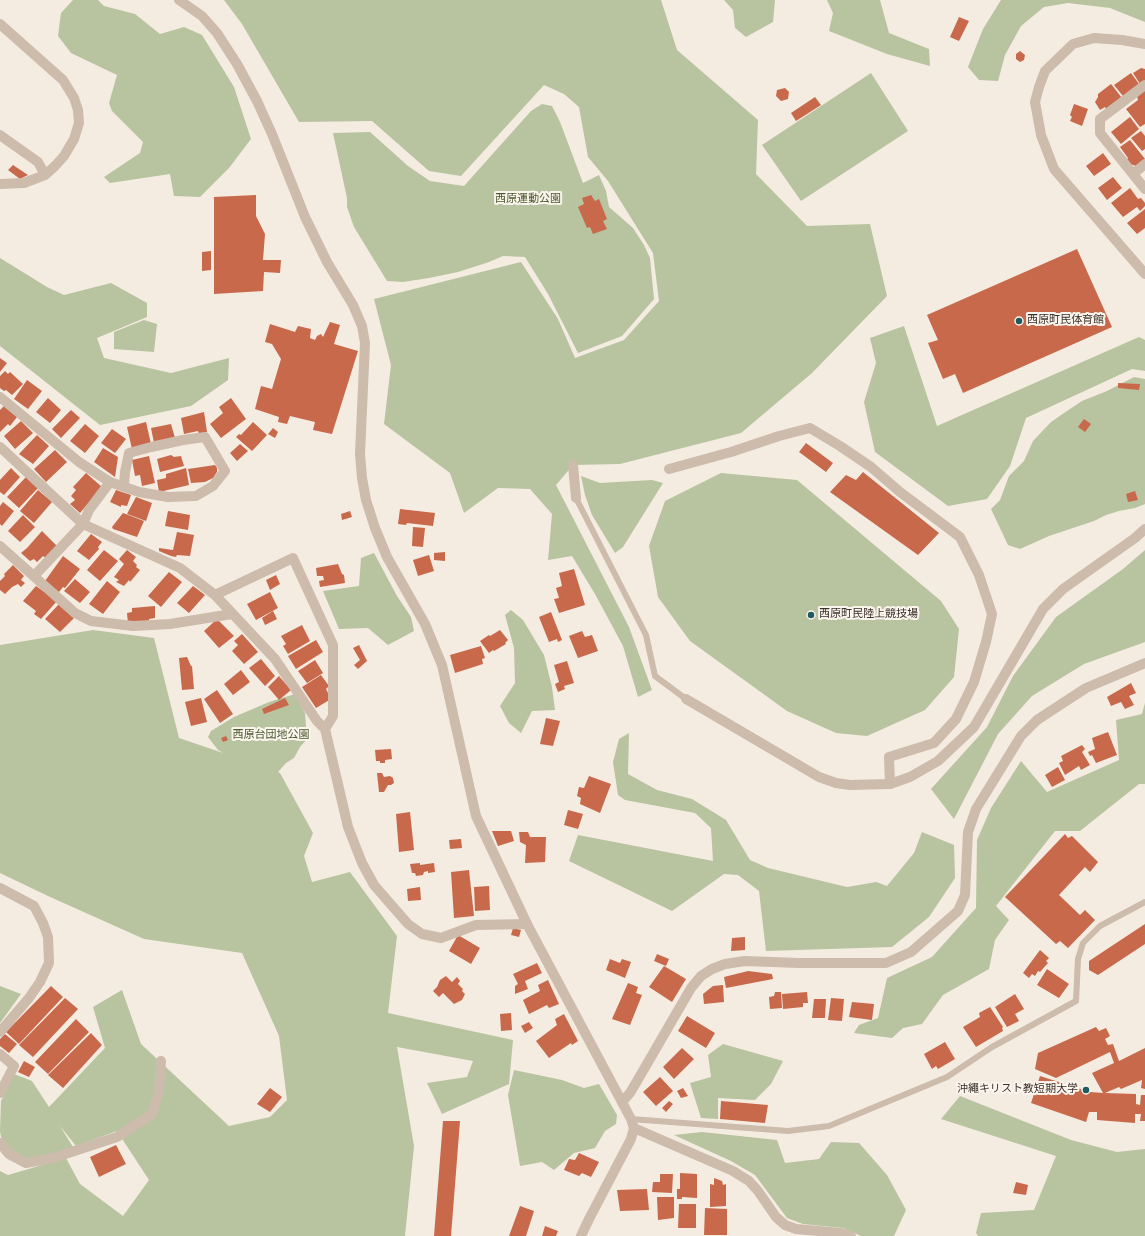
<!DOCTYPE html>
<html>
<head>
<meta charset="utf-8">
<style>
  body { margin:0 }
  canvas { display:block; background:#f4ebe1 }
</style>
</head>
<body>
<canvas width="1145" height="1236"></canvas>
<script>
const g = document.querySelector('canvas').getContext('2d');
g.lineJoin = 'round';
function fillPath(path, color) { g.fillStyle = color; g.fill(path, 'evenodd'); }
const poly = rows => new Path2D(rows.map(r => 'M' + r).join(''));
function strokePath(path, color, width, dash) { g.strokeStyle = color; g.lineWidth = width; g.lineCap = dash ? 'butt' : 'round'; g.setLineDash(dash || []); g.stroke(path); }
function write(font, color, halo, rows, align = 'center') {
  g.font = font + ' Overpass,"Noto Sans JP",sans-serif'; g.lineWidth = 4; g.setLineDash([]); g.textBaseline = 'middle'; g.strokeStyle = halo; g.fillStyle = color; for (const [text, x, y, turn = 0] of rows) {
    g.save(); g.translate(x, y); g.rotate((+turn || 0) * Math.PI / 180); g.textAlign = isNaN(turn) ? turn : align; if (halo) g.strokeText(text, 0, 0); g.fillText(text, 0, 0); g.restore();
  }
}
fillPath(poly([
  [73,0,98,0,104,6,135,14,160,34,184,27,202,35,234,87,251,139,229,168,200,197,174,196,170,174,110,183,104,177,140,153,143,142,112,111,109,103,117,75,71,53,58,36,61,13],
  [224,0,661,0,677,50,758,120,756,174,807,226,870,224,887,296,812,373,741,433,620,464,573,465,556,485,629,627,652,690,638,697,623,646,595,594,572,556,548,560,552,514,530,489,498,488,464,513,450,473,384,424,391,365,374,299,521,262,558,319,575,358,624,340,659,301,653,253,608,181,588,157,579,107,564,94,544,85,461,176,429,171,372,121,299,122,242,24],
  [724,0,775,0,773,22,746,37,735,28,733,10],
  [827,0,880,0,889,33,929,49,930,66,887,54,829,31,833,13],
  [1001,0,1145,0,1145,22,1110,8,1068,3,1044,7,1021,26,1005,55,998,81,979,80,968,67,983,29],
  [871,73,908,131,801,201,762,145],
  [542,104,552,106,560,122,583,183,599,175,606,191,609,207,633,228,644,245,650,258,654,299,622,336,578,353,548,294,525,257,503,256,489,262,458,272,429,278,403,282,387,281,354,227,347,207,347,198,333,133,370,132,408,166,430,181,464,186,531,111],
  [0,258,47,287,64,295,111,283,147,303,147,317,97,338,104,358,171,373,229,358,228,380,191,406,100,425,0,346],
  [144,320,157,324,154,352,114,349,114,332],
  [904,326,937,426,1139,337,1145,340,1145,371,1132,369,1026,418,1010,466,987,499,948,506,875,452,864,402,876,363,870,338],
  [1134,377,1145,379,1145,504,1135,508,1119,511,1106,515,1094,521,1049,536,1020,549,1008,545,991,509,1000,500,1009,476,1024,461,1033,441,1051,422,1067,411,1082,401,1107,391],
  [721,473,797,480,941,601,959,629,954,677,925,710,867,736,836,733,787,711,690,641,658,597,649,546,665,501],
  [581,476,600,483,652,480,663,483,623,547,615,553,592,515,585,495],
  [1145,550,1145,642,1084,664,1032,696,998,734,954,819,931,789,987,727,1013,676,1056,617,1123,569],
  [374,553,397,596,411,617,414,631,388,645,368,628,339,629,323,591,359,586,361,558],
  [511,610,523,620,544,655,552,687,555,710,532,711,521,733,509,723,500,706,515,683,514,648,505,615],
  [93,630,154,638,179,738,223,753,218,750,208,737,211,731,234,717,269,702,295,694,305,713,307,739,300,747,294,758,286,763,278,772,280,773,313,833,304,856,312,882,350,872,397,936,388,1013,513,1040,509,1084,442,1114,427,1083,467,1077,473,1061,397,1047,414,1146,405,1236,0,1236,0,1171,8,1175,66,1158,80,1184,123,1216,149,1180,117,1131,76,1146,60,1126,73,1147,51,1155,26,1160,11,1152,1,1137,0,1131,1,1101,14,1074,32,1081,49,1107,105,1048,93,1007,122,990,141,1044,229,1126,270,1117,287,1100,279,1036,242,953,144,939,48,896,0,873,0,645],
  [1145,703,1145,784,1139,784,1080,831,1055,831,996,906,1009,920,995,940,989,969,943,995,922,1024,903,1028,892,1038,854,1033,859,1025,878,1018,887,978,932,957,976,908,977,840,991,808,1021,761,1047,792,1119,760,1116,720,1142,714],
  [629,733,628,774,657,790,692,799,726,820,750,860,768,868,847,887,876,882,887,886,914,853,922,832,954,845,955,878,929,917,892,947,766,951,759,891,738,875,724,874,672,911,569,861,578,835,713,861,711,828,695,813,625,800,618,795,613,762,619,739],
  [0,986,21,994,0,1023],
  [723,1044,783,1061,771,1084,755,1100,718,1098,718,1119,701,1118,690,1083,711,1077,708,1055],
  [514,1070,562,1080,584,1088,599,1084,617,1115,616,1124,605,1131,595,1148,574,1153,554,1170,542,1162,520,1166,508,1095],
  [960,1096,1071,1140,1117,1152,1145,1149,1145,1236,978,1236,976,1233,981,1213,1034,1210,1056,1156,941,1119],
  [702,1132,777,1140,785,1163,819,1159,831,1142,859,1143,887,1175,906,1210,894,1236,861,1236,843,1228,803,1224,787,1218,755,1175,731,1161,674,1135]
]), '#b8c4a0');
fillPath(poly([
  [959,17,969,21,959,41,950,37],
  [1020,51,1025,55,1024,60,1020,62,1016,59,1016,54],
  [1141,68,1145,69,1145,81,1140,84,1133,73],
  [1131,73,1139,84,1123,96,1114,85],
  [1111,84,1122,98,1106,109,1105,107,1100,110,1095,102,1098,97,1098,94],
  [785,88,789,92,788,99,781,101,776,96,777,90],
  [1145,90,1145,124,1140,127,1126,109,1138,100,1137,96],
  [815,97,821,105,796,121,791,113],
  [1074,104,1088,109,1082,126,1070,121,1072,117,1070,115],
  [1130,117,1139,129,1121,144,1111,132],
  [1141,131,1145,136,1145,149,1142,151,1131,138],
  [1130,140,1145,159,1136,166,1130,164,1127,160,1128,158,1120,147],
  [1103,153,1111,164,1094,176,1086,166],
  [13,165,28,175,20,179,8,170],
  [1113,177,1122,188,1107,200,1098,188],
  [1130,188,1138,199,1141,198,1145,203,1145,206,1140,211,1137,207,1123,217,1111,203],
  [256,195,256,216,265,234,263,260,281,260,280,273,264,272,263,291,214,294,214,197],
  [591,195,595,201,599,199,607,219,603,221,607,229,593,234,590,227,587,228,578,207,584,204,582,198],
  [1145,209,1145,228,1137,234,1127,223],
  [1077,249,1112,327,963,393,955,374,943,379,928,343,938,340,927,315],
  [211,251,211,270,202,271,202,252],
  [330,322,340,325,334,344,358,351,332,434,313,430,315,422,290,416,287,424,278,422,279,417,255,409,261,386,272,389,281,359,272,344,265,342,270,324,295,332,298,326,311,329,310,338,315,340,317,336,321,334,323,337],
  [0,358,7,363,0,372],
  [5,371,8,374,10,372,23,384,12,395,6,390,4,391,0,388,0,376],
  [27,380,42,391,28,409,14,399],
  [1118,383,1140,384,1139,390,1118,388],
  [48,398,61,410,50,423,36,412],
  [231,398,246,419,221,438,210,424,223,413,219,407],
  [4,406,17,417,10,426,8,424,0,432,0,410],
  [71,410,80,418,61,438,52,429],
  [204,412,207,432,199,434,198,431,184,434,181,418],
  [1084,419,1091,424,1085,432,1078,427],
  [21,421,33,433,15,449,4,436],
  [146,422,151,444,132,449,127,427],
  [253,422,267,435,252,451,236,437,239,434,241,435],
  [85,424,99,436,85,453,70,441],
  [171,424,175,438,154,443,151,428],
  [273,428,278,432,275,438,268,434],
  [112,429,126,439,115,453,101,443],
  [37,435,49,446,33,464,19,454],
  [806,443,833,463,826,472,799,452],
  [240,444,248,451,237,461,230,453],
  [103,448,118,457,115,477,94,462],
  [55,450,67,462,46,482,34,469],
  [171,455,174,457,181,456,184,466,160,472,157,459],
  [149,456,155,483,142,486,140,475,135,476,132,460],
  [215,465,217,468,217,472,213,478,205,482,191,483,188,469],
  [11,468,20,477,4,495,0,492,0,480],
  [186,468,189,485,159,492,157,480,166,478,166,474],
  [863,472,939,533,918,555,830,492,846,475,856,480],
  [86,473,102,487,80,513,70,504,75,500,71,496,76,490,73,487],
  [26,477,38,488,19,508,7,497],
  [38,490,52,502,34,523,20,511],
  [116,490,131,495,127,506,121,505,121,507,110,502],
  [1135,491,1138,500,1128,502,1126,494],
  [136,497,152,503,146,521,127,514],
  [3,502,14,511,2,526,0,524,0,506],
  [400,509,435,513,433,526,407,523,406,525,398,524],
  [168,511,190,515,188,530,165,526],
  [350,511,352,517,342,520,341,514],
  [123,513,144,521,137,537,113,529,112,527],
  [23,515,35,527,20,542,8,531],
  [413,527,425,528,423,547,412,546],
  [42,531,57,546,47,559,43,556,37,562,34,559,30,561,21,553,27,548],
  [177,532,194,535,190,556,177,555,176,557,171,556,159,551,159,548,173,550],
  [91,534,102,542,98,547,99,549,89,560,77,551],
  [104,550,118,561,100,581,87,570],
  [127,550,136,557,133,561,137,565,136,567,140,570,130,582,129,580,124,586,116,582,119,580,114,577,124,564,119,559],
  [445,552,445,561,434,560,434,553],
  [429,555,434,571,418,576,413,560],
  [63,556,80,569,65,588,63,587,59,592,45,581],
  [338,564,342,574,344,575,345,583,320,587,319,581,324,580,323,576,317,576,316,568],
  [13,565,24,576,21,580,25,583,21,587,18,584,12,587,5,594,0,590,0,581,5,576,4,574],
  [574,569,585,605,559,613,554,599,559,598,556,588,562,586,559,573],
  [169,572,182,582,161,607,148,596],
  [276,575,280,584,270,590,266,580],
  [75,579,90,592,80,603,64,591],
  [107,581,120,592,103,614,89,604],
  [36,586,57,601,41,619,34,614,36,611,23,601],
  [193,586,205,595,189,613,177,603],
  [270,592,278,608,256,620,247,604],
  [59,604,74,618,60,632,45,619],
  [155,606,155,618,149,619,149,623,128,624,127,613,132,612,132,608],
  [273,611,277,619,265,625,262,618],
  [551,612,562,640,558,642,557,639,549,642,539,617],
  [217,619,234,636,219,648,204,631],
  [302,625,310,641,288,654,283,646,286,644,281,636],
  [500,630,508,640,505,643,506,644,494,651,493,650,489,653,480,641,489,635,490,636],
  [582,631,585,637,592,635,598,651,578,658,569,636],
  [242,634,258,652,244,664,232,651,238,645,234,641],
  [316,640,323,652,296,669,288,656],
  [359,645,367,661,358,669,354,665,360,660,353,648],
  [481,646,485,658,482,659,483,664,455,673,450,655],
  [187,657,191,666,192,666,194,689,182,690,179,658],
  [261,659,275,676,265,686,249,668],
  [315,660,323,673,307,683,298,671],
  [567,661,574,683,564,686,565,689,558,692,555,684,559,682,554,665],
  [241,670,250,682,233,695,224,684],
  [321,675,329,686,326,689,331,699,316,708,302,687],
  [279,676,291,690,279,700,268,687],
  [1131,683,1136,693,1129,696,1134,705,1125,709,1121,702,1111,706,1107,697],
  [217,690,233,714,220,723,204,699],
  [201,698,207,722,191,726,185,702],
  [285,698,289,705,264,714,262,709],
  [546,718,560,721,553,746,540,744],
  [1108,732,1117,755,1096,763,1092,755,1090,756,1088,752,1095,749,1092,738],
  [226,736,228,740,223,742,221,738],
  [1082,745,1085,749,1082,752,1090,765,1081,770,1079,766,1065,775,1059,763,1063,761,1061,756],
  [391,749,392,759,385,760,385,763,380,763,380,761,376,761,375,750],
  [1058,767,1065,780,1052,787,1045,775],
  [377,773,382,773,384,777,390,776,393,778,394,783,391,785,388,785,384,792,379,792],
  [589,776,611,784,600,813,580,804,581,798,577,796,579,787,584,788],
  [568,810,583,814,578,829,564,825],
  [410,812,414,850,399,852,396,814],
  [492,831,511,831,514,841,498,846],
  [519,832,528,832,530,837,546,837,545,862,525,863,526,845,520,842],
  [1065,834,1068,838,1072,836,1098,862,1090,872,1085,867,1059,895,1080,915,1085,910,1095,920,1068,948,1060,941,1056,944,1005,897],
  [461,839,462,848,450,849,449,840],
  [420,863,420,865,434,863,435,872,428,873,428,871,424,872,423,875,416,876,415,873,412,873,410,864],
  [469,870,474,916,454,918,451,872],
  [489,886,490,910,475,911,474,887],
  [420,887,421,900,408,901,407,889],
  [1145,924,1145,944,1098,975,1089,970,1089,961],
  [513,928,521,930,519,937,511,935],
  [458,935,480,948,471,964,449,951],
  [745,937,745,950,731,951,732,938],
  [1040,950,1049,958,1046,961,1048,963,1040,972,1038,971,1035,976,1032,974,1029,978,1023,973],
  [657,954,669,959,666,966,654,961],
  [610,959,620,963,622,959,631,962,625,978,606,970],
  [537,963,542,973,525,981,528,989,515,994,515,986,518,984,513,974],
  [664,966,686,979,672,1002,649,987],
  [1047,969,1069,984,1059,998,1037,985],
  [748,971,772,974,773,979,726,988,724,977],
  [446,976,452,982,457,977,460,981,458,984,463,989,462,991,465,994,462,1000,454,1004,443,993,439,997,433,991,437,987,440,980],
  [548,980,559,1004,549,1008,547,1005,529,1014,523,1000,540,991,538,985],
  [628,983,638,987,636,993,642,995,630,1025,612,1019],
  [723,985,724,1002,704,1004,703,994,713,986],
  [51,986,63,997,19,1044,6,1032],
  [775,992,781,992,782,1008,770,1009,769,997,774,996],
  [807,992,808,1003,803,1003,803,1007,783,1009,782,994],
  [1015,994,1024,1009,1015,1014,1019,1021,1007,1027,995,1007],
  [65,998,78,1009,33,1057,19,1045],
  [831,998,844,999,842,1021,828,1020],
  [814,999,826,999,825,1018,812,1018],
  [852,1002,874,1004,872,1020,849,1017],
  [990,1007,1003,1027,1002,1028,1003,1031,976,1047,963,1027,980,1017,979,1013],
  [511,1013,512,1030,501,1031,500,1014],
  [564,1014,578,1041,572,1045,571,1043,549,1058,536,1041,557,1025,555,1019],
  [687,1016,715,1033,706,1048,678,1031],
  [76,1019,89,1032,48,1074,35,1062],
  [529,1022,533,1028,525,1033,521,1026],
  [1096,1027,1099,1031,1106,1028,1110,1036,1105,1039,1108,1045,1113,1044,1119,1061,1145,1048,1145,1089,1141,1088,1142,1080,1121,1089,1119,1087,1105,1093,1136,1094,1136,1104,1140,1105,1141,1095,1145,1095,1145,1121,1140,1121,1141,1114,1135,1114,1135,1123,1097,1120,1097,1112,1089,1112,1086,1122,1031,1103,1040,1076,1090,1092,1103,1093,1092,1073,1114,1063,1110,1052,1056,1078,1035,1069,1038,1053],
  [91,1033,102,1045,63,1088,48,1075],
  [5,1034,17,1044,9,1053,0,1046,0,1039],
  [945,1042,955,1059,938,1069,936,1066,932,1069,924,1054],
  [682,1048,694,1059,674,1079,663,1067],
  [24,1061,35,1067,29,1077,18,1072],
  [660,1077,673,1091,656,1106,643,1092],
  [270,1088,282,1097,270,1112,257,1104],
  [683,1088,688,1096,681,1098,677,1091],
  [669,1101,673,1104,666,1112,662,1108],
  [721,1101,768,1105,765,1123,720,1119],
  [443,1121,460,1121,451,1236,434,1236],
  [116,1145,126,1164,99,1177,90,1157],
  [579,1153,599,1162,591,1177,582,1173,579,1176,564,1170,569,1159,575,1160],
  [680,1173,697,1174,697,1198,682,1197,682,1199,677,1199,677,1189,680,1189],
  [660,1174,673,1174,672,1193,652,1192,653,1182,660,1182],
  [714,1178,722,1181,723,1185,726,1184,726,1206,710,1207,710,1184,714,1185],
  [1016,1182,1028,1185,1026,1195,1013,1193],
  [647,1189,649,1210,620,1211,617,1190],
  [657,1197,674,1197,674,1218,658,1220],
  [679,1204,696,1204,696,1228,678,1228],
  [520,1206,534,1211,526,1236,509,1236],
  [705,1208,727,1209,727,1235,704,1235],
  [545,1226,558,1231,556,1236,542,1236]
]), '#c8694b');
strokePath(poly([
  [576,498,646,635,655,676,686,699],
  [631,1119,788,1131,829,1126,947,1077,992,1047,1076,1001,1078,959,1083,943,1100,926,1145,902]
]), '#cdbbac', 6);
strokePath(poly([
  [573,465,576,498],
  [669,469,731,452,779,436,810,428,840,446,871,467,900,492,960,537,979,575,992,614,986,642,974,682,956,719,934,743,889,757,890,784]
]), '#cdbbac', 10);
strokePath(poly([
  [0,24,63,80,74,98,78,110,79,123,74,139,64,156,55,166,45,175,24,183,0,184],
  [1145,85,1100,119,1100,133,1145,189],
  [0,135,38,162,45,175],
  [1133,174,1145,164],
  [0,397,79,462,110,482,139,492,168,497,196,496,213,486,225,471,205,437,183,440,151,447,129,453,125,472,124,486],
  [0,447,83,524,180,568,215,595,275,659,317,721,325,729,348,827,362,863,374,885,408,924,422,934,441,938,476,925,527,924],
  [0,546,75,613,91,621,133,626,170,624,232,614],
  [34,576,83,524,89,510,110,482],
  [215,595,293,558,333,645,333,716,325,729],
  [0,888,34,906,43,923,48,937,49,963,40,982,29,998,0,1032],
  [0,1054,14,1066,0,1093],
  [622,1102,630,1093,640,1076,691,988,701,976,712,969,725,964,745,961,799,963,886,963,911,952,958,911,965,895,968,832,976,809,1021,736,1037,720,1086,688,1145,663],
  [634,1128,733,1171,749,1181,758,1191,776,1217,785,1225,796,1229,841,1233,851,1236],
  [0,1143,9,1154,26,1163,53,1158,117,1137,152,1114,159,1091,161,1061]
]), '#cdbbac', 10);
strokePath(poly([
  [179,0,202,16,217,33,237,64,257,101,272,134,305,217,327,262,353,305,362,326,365,343,360,454,362,478,366,500,375,528,387,557,425,624,442,665,476,816,527,924,631,1119,634,1128,631,1139,589,1219,581,1236],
  [1145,44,1122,40,1094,38,1073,44,1045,71,1039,87,1035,102,1041,135,1054,169,1145,274],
  [686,699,819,777,836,783,850,785,890,784,910,777,938,761,974,727,1043,609,1063,589,1135,538,1145,529]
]), '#cdbbac', 10);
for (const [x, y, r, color] of [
  [1019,321,4,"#1f5a5e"],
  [811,615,4,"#1f5a5e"],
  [1086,1090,4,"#1f5a5e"]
]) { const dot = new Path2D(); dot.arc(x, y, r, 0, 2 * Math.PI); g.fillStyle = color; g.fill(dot); strokePath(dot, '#fbf5ee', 1.5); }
write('11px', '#4a5a2e', '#fbf5ee', [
  ["西原運動公園",528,200],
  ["西原台団地公園",271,736]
]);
write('11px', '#3b302b', '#fbf5ee', [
  ["西原町民体育館",1027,321],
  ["西原町民陸上競技場",819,615],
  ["沖繩キリスト教短期大学",1078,1090,"right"]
], 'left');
</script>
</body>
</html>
